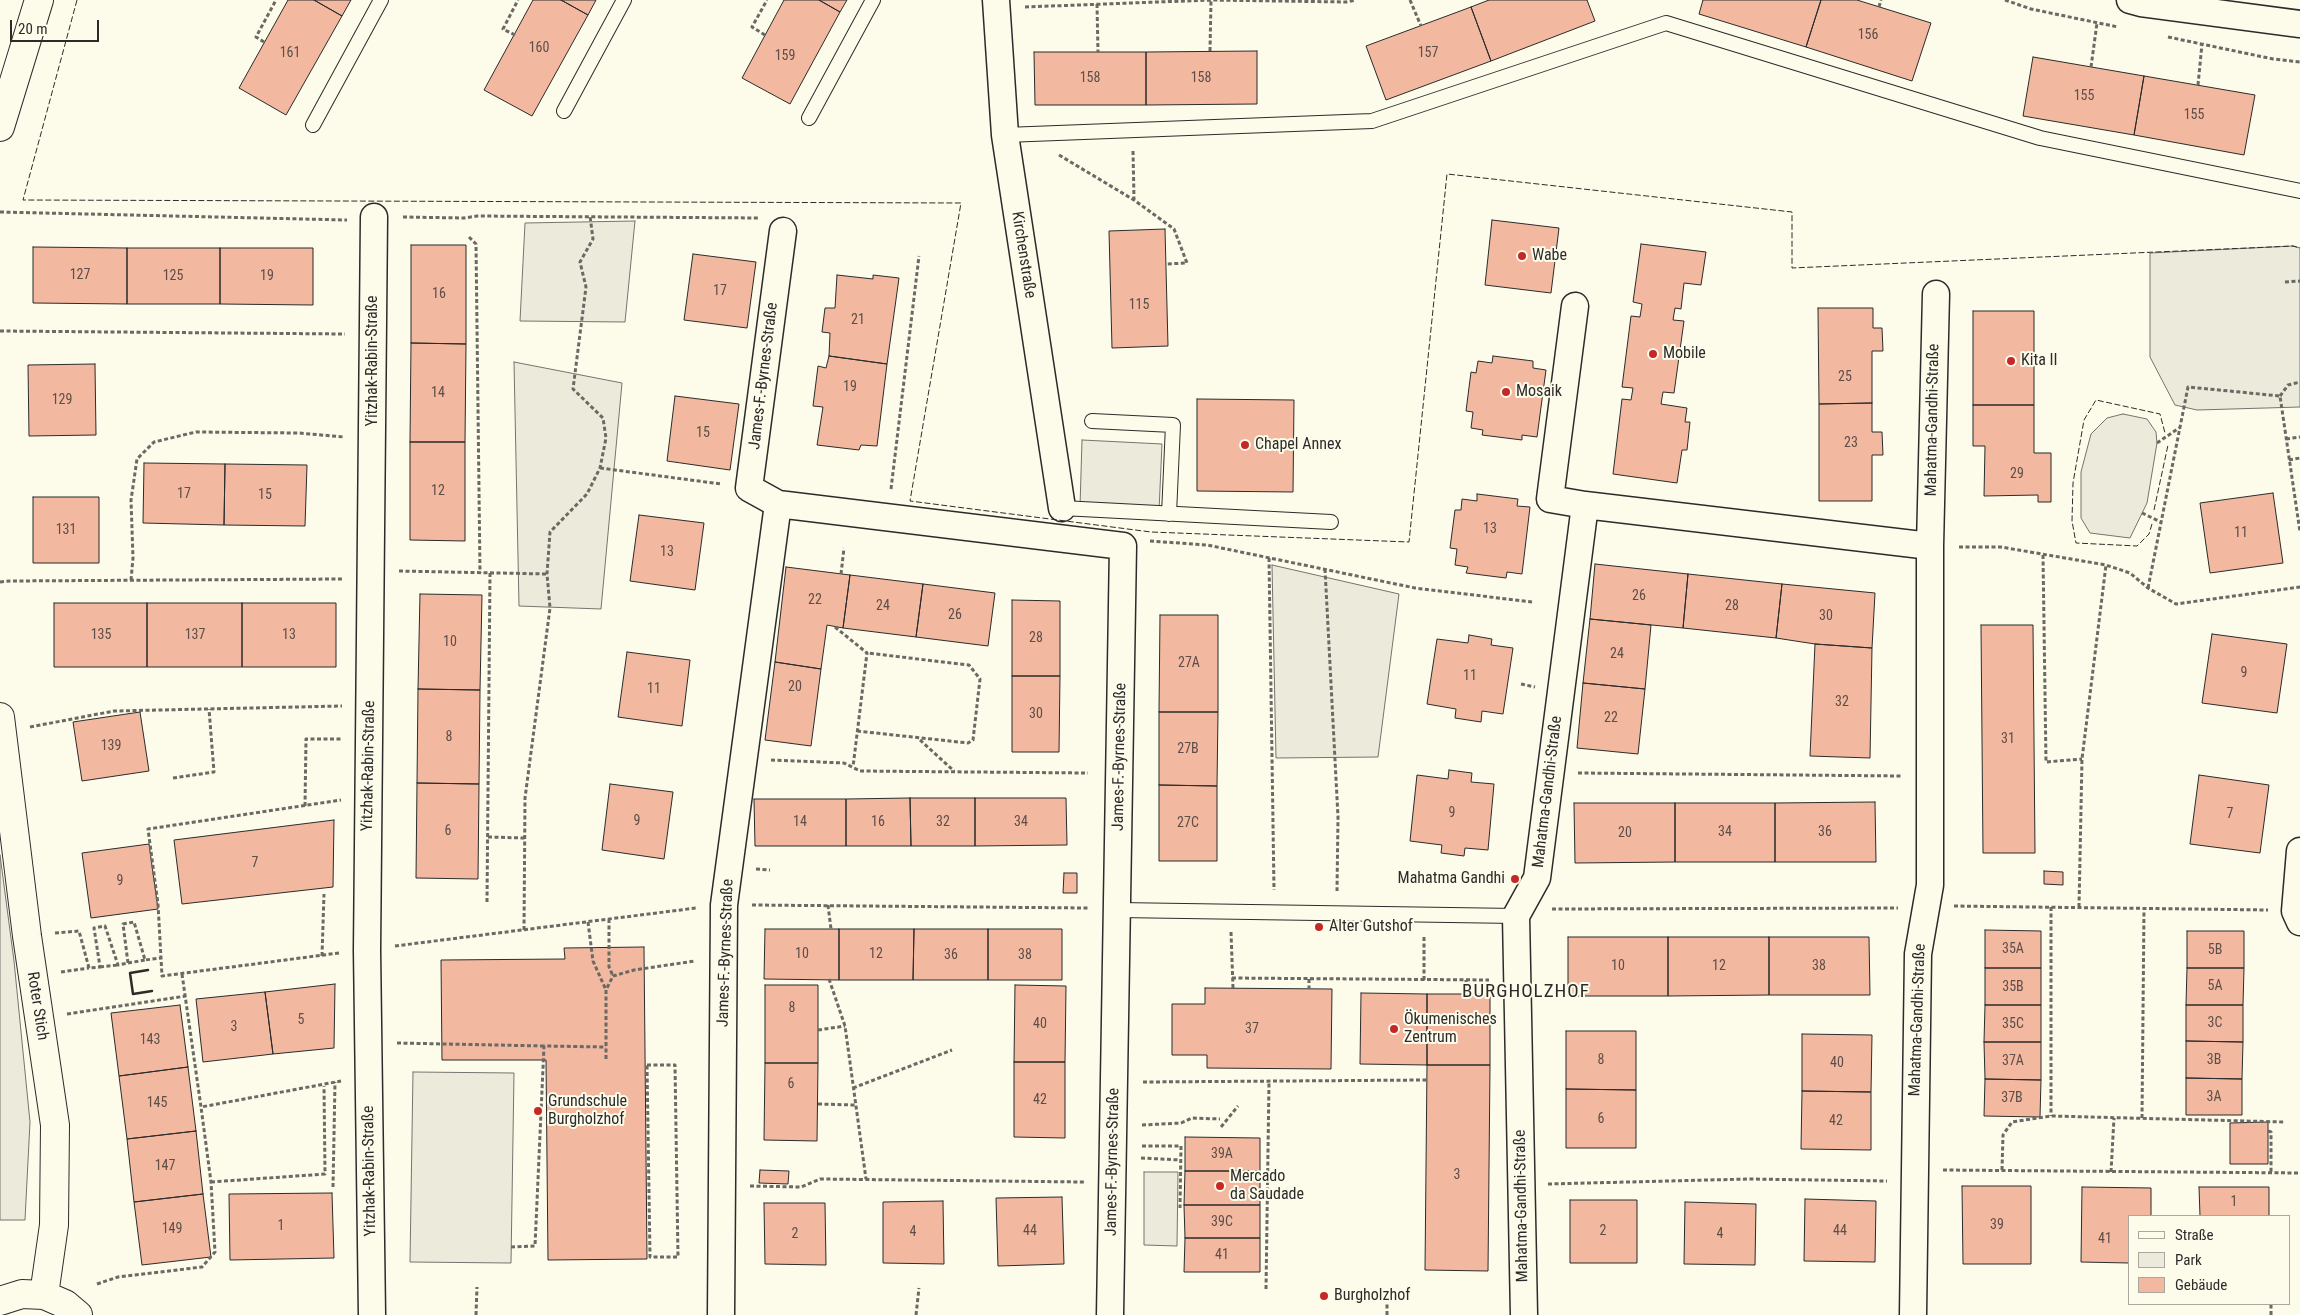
<!DOCTYPE html>
<html>
<head>
<meta charset="utf-8">
<style>
  body { margin:0 }
  #map { position:relative; width:2300px; height:1315px; overflow:hidden; background:#fdfbea; font-family:"Roboto Condensed",sans-serif }
  canvas { display:block }
  .legend { position:absolute; left:2128px; top:1215px; width:162px; height:90px; box-sizing:border-box; background:#fdfbea; border:1px solid #a9a89e; margin:0; padding:6px 9px; list-style:none; font-size:15px; color:#2b2b2b }
  .legend li { display:flex; align-items:center; gap:10px; height:25px }
  .legend b { width:25px; border:1px solid #a9a89e }
  .scale { position:absolute; left:10px; top:20px; width:89px; height:22px; box-sizing:border-box; border:2px solid #2b2b2b; border-top:0; padding-left:6px; font-size:15px; line-height:18px; white-space:nowrap; color:#2b2b2b; -webkit-text-stroke:4px #fdfbea; paint-order:stroke }
</style>
</head>
<body>
<div id="map">
<canvas width="2300" height="1315"></canvas>
<ul class="legend">
<li><b style="height:6px;background:#fdfbea"></b>Straße</li>
<li><b style="height:14px;background:#ecebdb"></b>Park</li>
<li><b style="height:14px;background:#f2b8a0"></b>Gebäude</li>
</ul>
<div class="scale">20 m</div>
</div>
<script>
const g = document.querySelector('canvas').getContext('2d');
g.lineJoin = 'round';
function fillPath(path, color) { g.fillStyle = color; g.fill(path, 'evenodd'); }
const poly = rows => new Path2D(rows.map(r => 'M' + r).join(''));
function strokePath(path, color, width, dash) { g.strokeStyle = color; g.lineWidth = width; g.lineCap = dash ? 'butt' : 'round'; g.setLineDash(dash || []); g.stroke(path); }
function write(font, color, halo, rows, align = 'center') {
  g.font = font + ' "Roboto Condensed",sans-serif'; g.lineWidth = 4; g.setLineDash([]); g.textBaseline = 'middle'; g.strokeStyle = halo; g.fillStyle = color; for (const [text, x, y, turn = 0] of rows) {
    g.save(); g.translate(x, y); g.rotate((+turn || 0) * Math.PI / 180); g.textAlign = isNaN(turn) ? turn : align; if (halo) g.strokeText(text, 0, 0); g.fillText(text, 0, 0); g.restore();
  }
}
const green = poly([
  [635,221,625,322,520,321,525,223,635,221],
  [2293,246,2300,248,2300,407,2197,410,2175,405,2150,357,2150,253,2293,246],
  [514,362,622,383,601,609,519,606,514,362],
  [2123,414,2147,419,2156,432,2157,443,2147,503,2130,538,2090,533,2081,518,2081,472,2091,434,2107,418,2123,414],
  [1272,565,1399,594,1378,757,1276,758,1272,565],
  [0,855,14,961,30,1122,25,1220,0,1220,0,855],
  [413,1072,514,1073,511,1263,410,1262,413,1072]
]);
fillPath(green, '#ecebdb');
strokePath(green, '#74746e', 1);
const parking = poly([
  [1082,440,1162,444,1159,511,1080,507,1082,440],
  [1144,1172,1178,1172,1177,1246,1144,1245,1144,1172]
]);
fillPath(parking, '#eceadb');
strokePath(parking, '#74746e', 1);
const building = poly([
  [288,0,314,0,342,16,286,115,239,88,288,0],
  [314,0,351,0,342,16,314,0],
  [533,0,561,0,588,15,532,116,484,90,533,0],
  [561,0,596,0,588,15,561,0],
  [784,0,819,0,840,12,790,104,742,78,784,0],
  [819,0,847,0,840,12,819,0],
  [1489,0,1587,0,1595,21,1491,61,1471,7,1489,0],
  [1703,0,1821,0,1806,47,1699,14,1703,0],
  [1821,0,1857,0,1931,23,1912,81,1806,47,1821,0],
  [1471,7,1491,61,1386,100,1366,46,1471,7],
  [1257,51,1257,104,1146,105,1146,52,1257,51],
  [1034,52,1146,52,1146,105,1035,105,1034,52],
  [2033,57,2144,76,2134,135,2023,116,2033,57],
  [2144,76,2255,95,2244,155,2134,135,2144,76],
  [1492,220,1559,228,1551,293,1485,285,1492,220],
  [1165,229,1168,346,1112,348,1109,231,1165,229],
  [1641,244,1706,252,1701,285,1684,283,1681,309,1675,308,1673,320,1684,321,1674,393,1663,392,1661,404,1687,408,1685,422,1690,422,1687,450,1682,450,1677,483,1613,474,1622,399,1631,400,1633,388,1622,387,1631,316,1640,317,1642,304,1633,302,1641,244],
  [411,245,466,245,466,344,411,343,411,245],
  [33,247,127,248,127,304,33,303,33,247],
  [127,248,220,248,220,304,127,304,127,248],
  [220,248,313,248,313,305,220,304,220,248],
  [693,254,756,262,747,328,684,320,693,254],
  [837,275,873,279,873,275,899,278,887,364,829,356,830,333,822,332,825,308,835,308,837,275],
  [1818,308,1873,308,1873,328,1882,328,1883,351,1872,351,1872,403,1819,404,1818,308],
  [1973,311,2034,311,2034,405,1973,405,1973,311],
  [411,343,466,344,465,442,410,442,411,343],
  [829,356,887,364,877,446,861,445,859,450,817,445,823,407,813,406,818,366,826,368,829,356],
  [1493,356,1533,361,1533,368,1546,370,1537,437,1522,435,1522,440,1482,435,1483,430,1471,428,1473,412,1466,411,1471,372,1476,373,1478,361,1492,363,1493,356],
  [95,364,96,435,29,436,28,365,95,364],
  [675,396,739,404,730,470,667,461,675,396],
  [1197,399,1294,400,1293,492,1197,491,1197,399],
  [1872,403,1872,432,1882,432,1883,455,1872,455,1872,501,1819,501,1819,404,1872,403],
  [1973,405,2034,405,2034,453,2051,453,2051,502,2038,502,2038,495,1984,496,1985,446,1973,446,1973,405],
  [410,442,465,442,465,541,410,540,410,442],
  [144,463,225,464,224,525,143,523,144,463],
  [225,464,307,465,305,526,224,525,225,464],
  [2273,493,2283,563,2210,573,2200,503,2273,493],
  [1477,494,1518,499,1517,506,1530,507,1522,574,1507,572,1506,578,1466,573,1468,567,1455,565,1457,549,1450,548,1455,510,1461,510,1462,499,1477,501,1477,494],
  [33,497,99,497,99,563,33,563,33,497],
  [639,515,704,523,695,590,630,581,639,515],
  [1595,564,1688,574,1683,628,1590,619,1595,564],
  [786,567,850,575,843,628,827,625,821,669,775,662,786,567],
  [1688,574,1782,584,1776,638,1683,628,1688,574],
  [850,575,923,584,916,637,843,628,850,575],
  [923,584,995,593,988,646,916,637,923,584],
  [1782,584,1875,593,1872,648,1815,644,1776,638,1782,584],
  [420,594,482,595,480,690,418,689,420,594],
  [1012,600,1060,601,1060,676,1012,676,1012,600],
  [54,603,147,603,147,667,54,667,54,603],
  [147,603,242,603,242,667,147,667,147,603],
  [242,603,336,603,336,667,242,667,242,603],
  [1160,615,1218,615,1218,712,1159,712,1160,615],
  [1590,619,1651,625,1645,689,1583,683,1590,619],
  [1981,625,2033,625,2035,853,1983,853,1981,625],
  [2212,634,2287,644,2277,713,2202,703,2212,634],
  [1469,635,1492,639,1491,645,1513,648,1503,714,1482,711,1481,722,1455,718,1456,709,1427,704,1437,639,1468,643,1469,635],
  [1815,644,1872,648,1870,758,1810,756,1815,644],
  [627,652,690,660,682,726,618,717,627,652],
  [775,662,821,669,811,746,765,740,775,662],
  [1012,676,1060,676,1059,752,1012,752,1012,676],
  [1583,683,1645,689,1638,754,1577,748,1583,683],
  [418,689,480,690,479,784,417,783,418,689],
  [140,712,149,771,82,781,73,722,140,712],
  [1159,712,1218,712,1217,786,1159,785,1159,712],
  [1449,770,1472,773,1471,782,1494,784,1488,850,1465,848,1464,856,1441,853,1442,845,1410,841,1417,775,1448,779,1449,770],
  [2199,775,2269,785,2260,853,2190,844,2199,775],
  [417,783,479,784,478,879,416,878,417,783],
  [610,784,673,792,664,859,602,850,610,784],
  [1159,785,1217,786,1217,861,1159,861,1159,785],
  [910,798,911,846,846,846,846,799,910,798],
  [910,798,975,798,975,846,911,846,910,798],
  [975,798,1066,798,1067,845,975,846,975,798],
  [754,799,846,799,846,846,755,846,754,799],
  [1875,802,1876,862,1775,862,1775,803,1875,802],
  [1574,803,1675,803,1675,862,1575,863,1574,803],
  [1675,803,1775,803,1775,862,1675,862,1675,803],
  [334,820,333,887,182,904,174,840,334,820],
  [149,844,158,909,91,918,82,853,149,844],
  [2044,871,2063,872,2063,885,2044,884,2044,871],
  [1064,873,1077,873,1077,893,1063,893,1064,873],
  [765,929,839,929,839,980,764,979,765,929],
  [839,929,914,929,913,980,839,980,839,929],
  [914,929,988,929,988,980,913,980,914,929],
  [988,929,1062,929,1062,980,988,980,988,929],
  [1985,930,2041,931,2041,968,1985,968,1985,930],
  [2187,931,2244,931,2244,968,2187,968,2187,931],
  [1568,937,1668,937,1668,996,1568,996,1568,937],
  [1668,937,1769,937,1769,995,1668,996,1668,937],
  [1769,937,1869,937,1870,995,1769,995,1769,937],
  [644,947,647,1259,548,1260,546,1060,442,1060,441,960,565,959,564,948,644,947],
  [1985,968,2041,968,2041,1005,1985,1005,1985,968],
  [2187,968,2244,968,2243,1005,2186,1005,2187,968],
  [335,984,334,1048,273,1054,265,992,335,984],
  [765,985,818,985,818,1063,765,1063,765,985],
  [1015,985,1066,986,1065,1062,1014,1062,1015,985],
  [1205,988,1332,989,1331,1069,1207,1068,1207,1055,1172,1055,1172,1004,1205,1004,1205,988],
  [265,992,273,1054,203,1062,196,999,265,992],
  [1361,993,1427,994,1427,1065,1360,1064,1361,993],
  [1427,994,1490,994,1490,1065,1427,1065,1427,994],
  [180,1005,188,1067,119,1076,111,1013,180,1005],
  [1985,1005,2041,1005,2041,1042,1984,1042,1985,1005],
  [2186,1005,2243,1005,2243,1042,2186,1041,2186,1005],
  [1566,1031,1636,1031,1636,1090,1566,1089,1566,1031],
  [1802,1034,1872,1035,1871,1092,1802,1091,1802,1034],
  [2186,1041,2243,1042,2242,1079,2186,1078,2186,1041],
  [1984,1042,2041,1042,2041,1080,1985,1079,1984,1042],
  [1014,1062,1065,1062,1065,1138,1014,1137,1014,1062],
  [765,1063,818,1063,817,1141,764,1140,765,1063],
  [1427,1065,1490,1065,1488,1271,1425,1270,1427,1065],
  [188,1067,196,1131,127,1139,119,1076,188,1067],
  [2186,1078,2242,1079,2242,1115,2186,1115,2186,1078],
  [1985,1079,2041,1080,2040,1117,1984,1116,1985,1079],
  [1566,1089,1636,1090,1636,1148,1566,1148,1566,1089],
  [1802,1091,1871,1092,1871,1150,1801,1149,1802,1091],
  [2268,1122,2268,1164,2230,1164,2230,1123,2268,1122],
  [196,1131,203,1194,134,1202,127,1139,196,1131],
  [1185,1137,1260,1138,1260,1171,1185,1171,1185,1137],
  [760,1170,789,1171,788,1184,759,1183,760,1170],
  [1185,1171,1260,1171,1260,1205,1184,1205,1185,1171],
  [1962,1186,2031,1186,2031,1264,1963,1264,1962,1186],
  [2082,1187,2151,1188,2151,1216,2129,1216,2129,1263,2081,1262,2082,1187],
  [2199,1187,2269,1187,2269,1216,2200,1216,2199,1187],
  [332,1193,334,1258,230,1260,229,1194,332,1193],
  [203,1194,211,1257,142,1265,134,1202,203,1194],
  [1062,1197,1064,1264,998,1266,996,1198,1062,1197],
  [1805,1199,1876,1201,1875,1262,1804,1261,1805,1199],
  [1570,1200,1637,1200,1637,1263,1570,1263,1570,1200],
  [943,1201,944,1264,883,1263,883,1202,943,1201],
  [1685,1202,1756,1204,1755,1265,1684,1264,1685,1202],
  [764,1203,825,1203,826,1265,765,1264,764,1203],
  [1184,1205,1260,1205,1260,1238,1185,1238,1184,1205],
  [1185,1238,1260,1238,1260,1272,1184,1272,1185,1238]
]);
fillPath(building, '#f2b8a0');
strokePath(building, '#2b2b2b', 1);
const lane = poly([
  [564,111,624,0],
  [809,118,873,0],
  [313,125,381,0],
  [1005,135,1372,121,1666,23,2040,138,2300,191],
  [1092,421,1173,425,1169,514],
  [1062,508,1331,522],
  [1118,910,1516,916]
]);
const street = poly([
  [996,0,1005,135,1062,508],
  [2130,0,2141,3,2300,24],
  [783,231,749,488,778,504,1123,546,1110,1315],
  [1585,505,1930,546,1930,885,1918,954,1913,1315],
  [1930,546,1936,294],
  [2300,851,2295,911,2300,922],
  [372,1315,367,950,374,217],
  [721,1315,724,905,778,504],
  [1524,1315,1516,916,1537,878,1585,505,1550,499,1575,306]
]);
const secondary = poly([
  [0,127,39,0],
  [0,717,27,936,55,1125,54,1225,44,1295],
  [0,1301,22,1294,44,1295,65,1304,78,1315]
]);
strokePath(lane, '#2b2b2b', 16);
strokePath(street, '#2b2b2b', 29);
strokePath(secondary, '#2b2b2b', 30);
strokePath(poly([
  [1410,0,1421,26],
  [2005,0,2031,9,2118,27],
  [1097,4,1098,52],
  [1025,7,1211,0,1346,2,1356,0],
  [1879,7,1881,0],
  [515,35,503,29,518,0],
  [765,35,752,27,767,0],
  [2168,37,2273,59,2300,62],
  [264,42,256,37,276,0],
  [1210,51,1211,0],
  [2091,67,2097,23],
  [2198,85,2202,44],
  [1133,151,1134,199],
  [1059,155,1134,200,1174,229,1187,263,1166,264],
  [0,212,347,220],
  [403,217,464,218,477,216,759,218],
  [469,237,476,244,480,573],
  [2285,282,2300,281],
  [0,331,345,334],
  [2280,396,2288,385,2300,382],
  [2286,439,2300,437],
  [2157,443,2179,428],
  [2289,460,2300,458],
  [600,468,721,484],
  [891,489,919,256],
  [2142,513,2161,522],
  [1150,541,1207,545,1415,588,1532,602],
  [1959,547,2001,547,2106,565,2130,573,2148,588,2176,604,2300,587],
  [2043,555,2046,762,2082,759],
  [1269,558,1274,890],
  [1325,569,1338,817,1337,891],
  [399,571,547,574],
  [841,574,844,548],
  [131,580,133,558,131,500,137,459,154,442,196,432,299,433,344,437],
  [0,582,10,581,342,579],
  [2148,588,2188,387,2280,396,2300,532],
  [835,627,867,653,853,767],
  [1521,684,1535,687],
  [30,727,114,711,342,706],
  [857,731,968,743,973,740,980,679,969,665,867,653],
  [920,740,954,771],
  [771,760,844,763,860,771,1088,773],
  [1578,773,1902,776],
  [173,778,214,772,209,709],
  [305,806,306,739,341,739],
  [488,837,525,838],
  [756,869,770,870],
  [487,902,490,573],
  [752,905,1088,908],
  [828,905,831,929],
  [1954,906,2268,910],
  [2051,907,2051,1116],
  [2079,907,2082,759,2106,565],
  [1552,909,1898,908],
  [609,919,609,967,613,976],
  [588,922,593,961,606,990],
  [524,930,525,798,550,608,547,574,550,532,587,494,600,468,606,438,603,418,573,389,586,287,580,262,593,239,590,216],
  [1231,932,1233,988],
  [55,933,79,931,89,968,100,967,94,928,105,926,118,965,128,963,123,924,134,922,145,960,161,958],
  [395,946,696,908],
  [339,953,162,976,158,904,148,829,341,800],
  [322,956,324,894],
  [128,963,145,960],
  [100,967,118,965],
  [61,972,89,968],
  [182,974,201,1107,341,1081],
  [1232,978,1489,980],
  [829,979,845,1026,866,1179],
  [1309,979,1309,989],
  [1424,980,1424,936],
  [1466,980,1466,994],
  [67,1014,186,996],
  [818,1030,845,1026],
  [397,1043,544,1046],
  [606,1059,606,990,613,976,634,970,695,961],
  [647,1065,675,1065,678,1257,650,1257,647,1065],
  [1143,1082,1427,1080],
  [853,1088,952,1050],
  [818,1104,855,1105],
  [2142,1118,2144,909],
  [1142,1125,1181,1123,1192,1118,1220,1119],
  [1221,1127,1238,1106],
  [2268,1131,2271,1132,2271,1173],
  [1142,1146,1181,1146,1180,1208],
  [1141,1158,1180,1160],
  [1943,1170,2300,1173],
  [2002,1170,2003,1135,2012,1122,2051,1116,2284,1122],
  [2111,1172,2114,1118],
  [211,1182,325,1174,324,1086],
  [1548,1184,1749,1179,1887,1181],
  [750,1186,801,1187,820,1179,1084,1182],
  [333,1187,335,1082],
  [511,1247,535,1246,544,1046,606,1047],
  [97,1284,118,1277,202,1267,215,1252,211,1182,201,1107],
  [1266,1289,1269,1082],
  [476,1315,477,1287],
  [916,1315,919,1288],
  [1387,1315,1387,1290],
  [2271,1315,2271,1304]
]), '#6a6964', 3, [4, 2.5]);
strokePath(lane, '#fdfbea', 14);
strokePath(street, '#fdfbea', 26);
strokePath(secondary, '#fdfbea', 28);
strokePath(poly([
  [77,0,23,200,961,203,910,501,1151,532,1409,542,1447,174,1792,212,1792,268,2293,246,2300,248],
  [2154,510,2168,445],
  [2152,524,2149,534,2137,546,2076,543,2072,521,2073,483,2084,420,2096,400,2160,414,2165,433]
]), '#2b2b2b', 1, [6, 2.5]);
strokePath(poly([
  [148,970,130,973,133,994,152,991]
]), '#2b2b2b', 2.5);
for (const [x, y, r, color] of [
  [1522,256,5,"#c62828"],
  [1653,354,5,"#c62828"],
  [2011,361,5,"#c62828"],
  [1506,392,5,"#c62828"],
  [1245,445,5,"#c62828"],
  [1515,879,5,"#c62828"],
  [1319,927,5,"#c62828"],
  [1394,1029,5,"#c62828"],
  [538,1111,5,"#c62828"],
  [1220,1186,5,"#c62828"],
  [1324,1296,5,"#c62828"]
]) { const dot = new Path2D(); dot.arc(x, y, r, 0, 2 * Math.PI); g.fillStyle = color; g.fill(dot); strokePath(dot, '#fdfbea', 2); }
write('14px', '#5d4e48', null, [
  ["156",1868,35],
  ["160",539,48],
  ["161",290,53],
  ["157",1428,53],
  ["159",785,56],
  ["158",1090,78],
  ["158",1201,78],
  ["155",2084,96],
  ["155",2194,115],
  ["127",80,275],
  ["125",173,276],
  ["19",267,276],
  ["17",720,291],
  ["16",439,294],
  ["115",1139,305],
  ["21",858,320],
  ["25",1845,377],
  ["19",850,387],
  ["14",438,393],
  ["129",62,400],
  ["15",703,433],
  ["23",1851,443],
  ["29",2017,474],
  ["12",438,491],
  ["17",184,494],
  ["15",265,495],
  ["13",1490,529],
  ["131",66,530],
  ["11",2241,533],
  ["13",667,552],
  ["26",1639,596],
  ["22",815,600],
  ["24",883,606],
  ["28",1732,606],
  ["26",955,615],
  ["30",1826,616],
  ["135",101,635],
  ["137",195,635],
  ["13",289,635],
  ["28",1036,638],
  ["10",450,642],
  ["24",1617,654],
  ["27A",1189,663],
  ["9",2244,673],
  ["11",1470,676],
  ["20",795,687],
  ["11",654,689],
  ["32",1842,702],
  ["30",1036,714],
  ["22",1611,718],
  ["8",449,737],
  ["31",2008,739],
  ["139",111,746],
  ["27B",1188,749],
  ["9",1452,813],
  ["7",2230,814],
  ["9",637,821],
  ["14",800,822],
  ["16",878,822],
  ["32",943,822],
  ["34",1021,822],
  ["27C",1188,823],
  ["6",448,831],
  ["34",1725,832],
  ["36",1825,832],
  ["20",1625,833],
  ["7",255,863],
  ["9",120,881],
  ["35A",2013,949],
  ["5B",2215,950],
  ["10",802,954],
  ["12",876,954],
  ["36",951,955],
  ["38",1025,955],
  ["10",1618,966],
  ["12",1719,966],
  ["38",1819,966],
  ["5A",2215,986],
  ["35B",2013,987],
  ["8",792,1008],
  ["5",301,1020],
  ["3C",2215,1023],
  ["40",1040,1024],
  ["35C",2013,1024],
  ["3",234,1027],
  ["37",1252,1029],
  ["143",150,1040],
  ["8",1601,1060],
  ["3B",2214,1060],
  ["37A",2013,1061],
  ["40",1837,1063],
  ["6",791,1084],
  ["3A",2214,1097],
  ["37B",2012,1098],
  ["42",1040,1100],
  ["145",157,1103],
  ["6",1601,1119],
  ["42",1836,1121],
  ["39A",1222,1154],
  ["147",165,1166],
  ["3",1457,1175],
  ["1",2234,1202],
  ["39C",1222,1222],
  ["39",1997,1225],
  ["1",281,1226],
  ["149",172,1229],
  ["44",1030,1231],
  ["2",1603,1231],
  ["44",1840,1231],
  ["4",913,1232],
  ["2",795,1234],
  ["4",1720,1234],
  ["41",2105,1239],
  ["41",1222,1255]
]);
write('16px', '#2b2b2b', '#fdfbea', [
  ["Kirchenstraße",1023,255,81],
  ["Yitzhak-Rabin-Straße",373,361,-90],
  ["James-F.-Byrnes-Straße",764,376,-83],
  ["Mahatma-Gandhi-Straße",1933,420,-89],
  ["James-F.-Byrnes-Straße",1120,757,-89],
  ["Yitzhak-Rabin-Straße",369,766,-89],
  ["Mahatma-Gandhi-Straße",1548,792,-83],
  ["James-F.-Byrnes-Straße",726,953,-88],
  ["Roter Stich",37,1006,81],
  ["Mahatma-Gandhi-Straße",1918,1020,-88],
  ["James-F.-Byrnes-Straße",1113,1162,-89],
  ["Yitzhak-Rabin-Straße",370,1171,-91],
  ["Mahatma-Gandhi-Straße",1522,1206,-91]
]);
write('16px', '#2b2b2b', '#fdfbea', [
  ["Wabe",1532,256],
  ["Mobile",1663,354],
  ["Kita II",2021,361],
  ["Mosaik",1516,392],
  ["Chapel Annex",1255,445],
  ["Mahatma Gandhi",1505,879,"right"],
  ["Alter Gutshof",1329,927],
  ["Ökumenisches",1404,1020],
  ["Zentrum",1404,1038],
  ["Grundschule",548,1102],
  ["Burgholzhof",548,1120],
  ["Mercado",1230,1177],
  ["da Saudade",1230,1195],
  ["Burgholzhof",1334,1296]
], 'left');
g.letterSpacing = '1px';
write('19px', '#2b2b2b', '#fdfbea', [
  ["BURGHOLZHOF",1526,992]
]);
g.letterSpacing = '0px';
</script>
</body>
</html>
